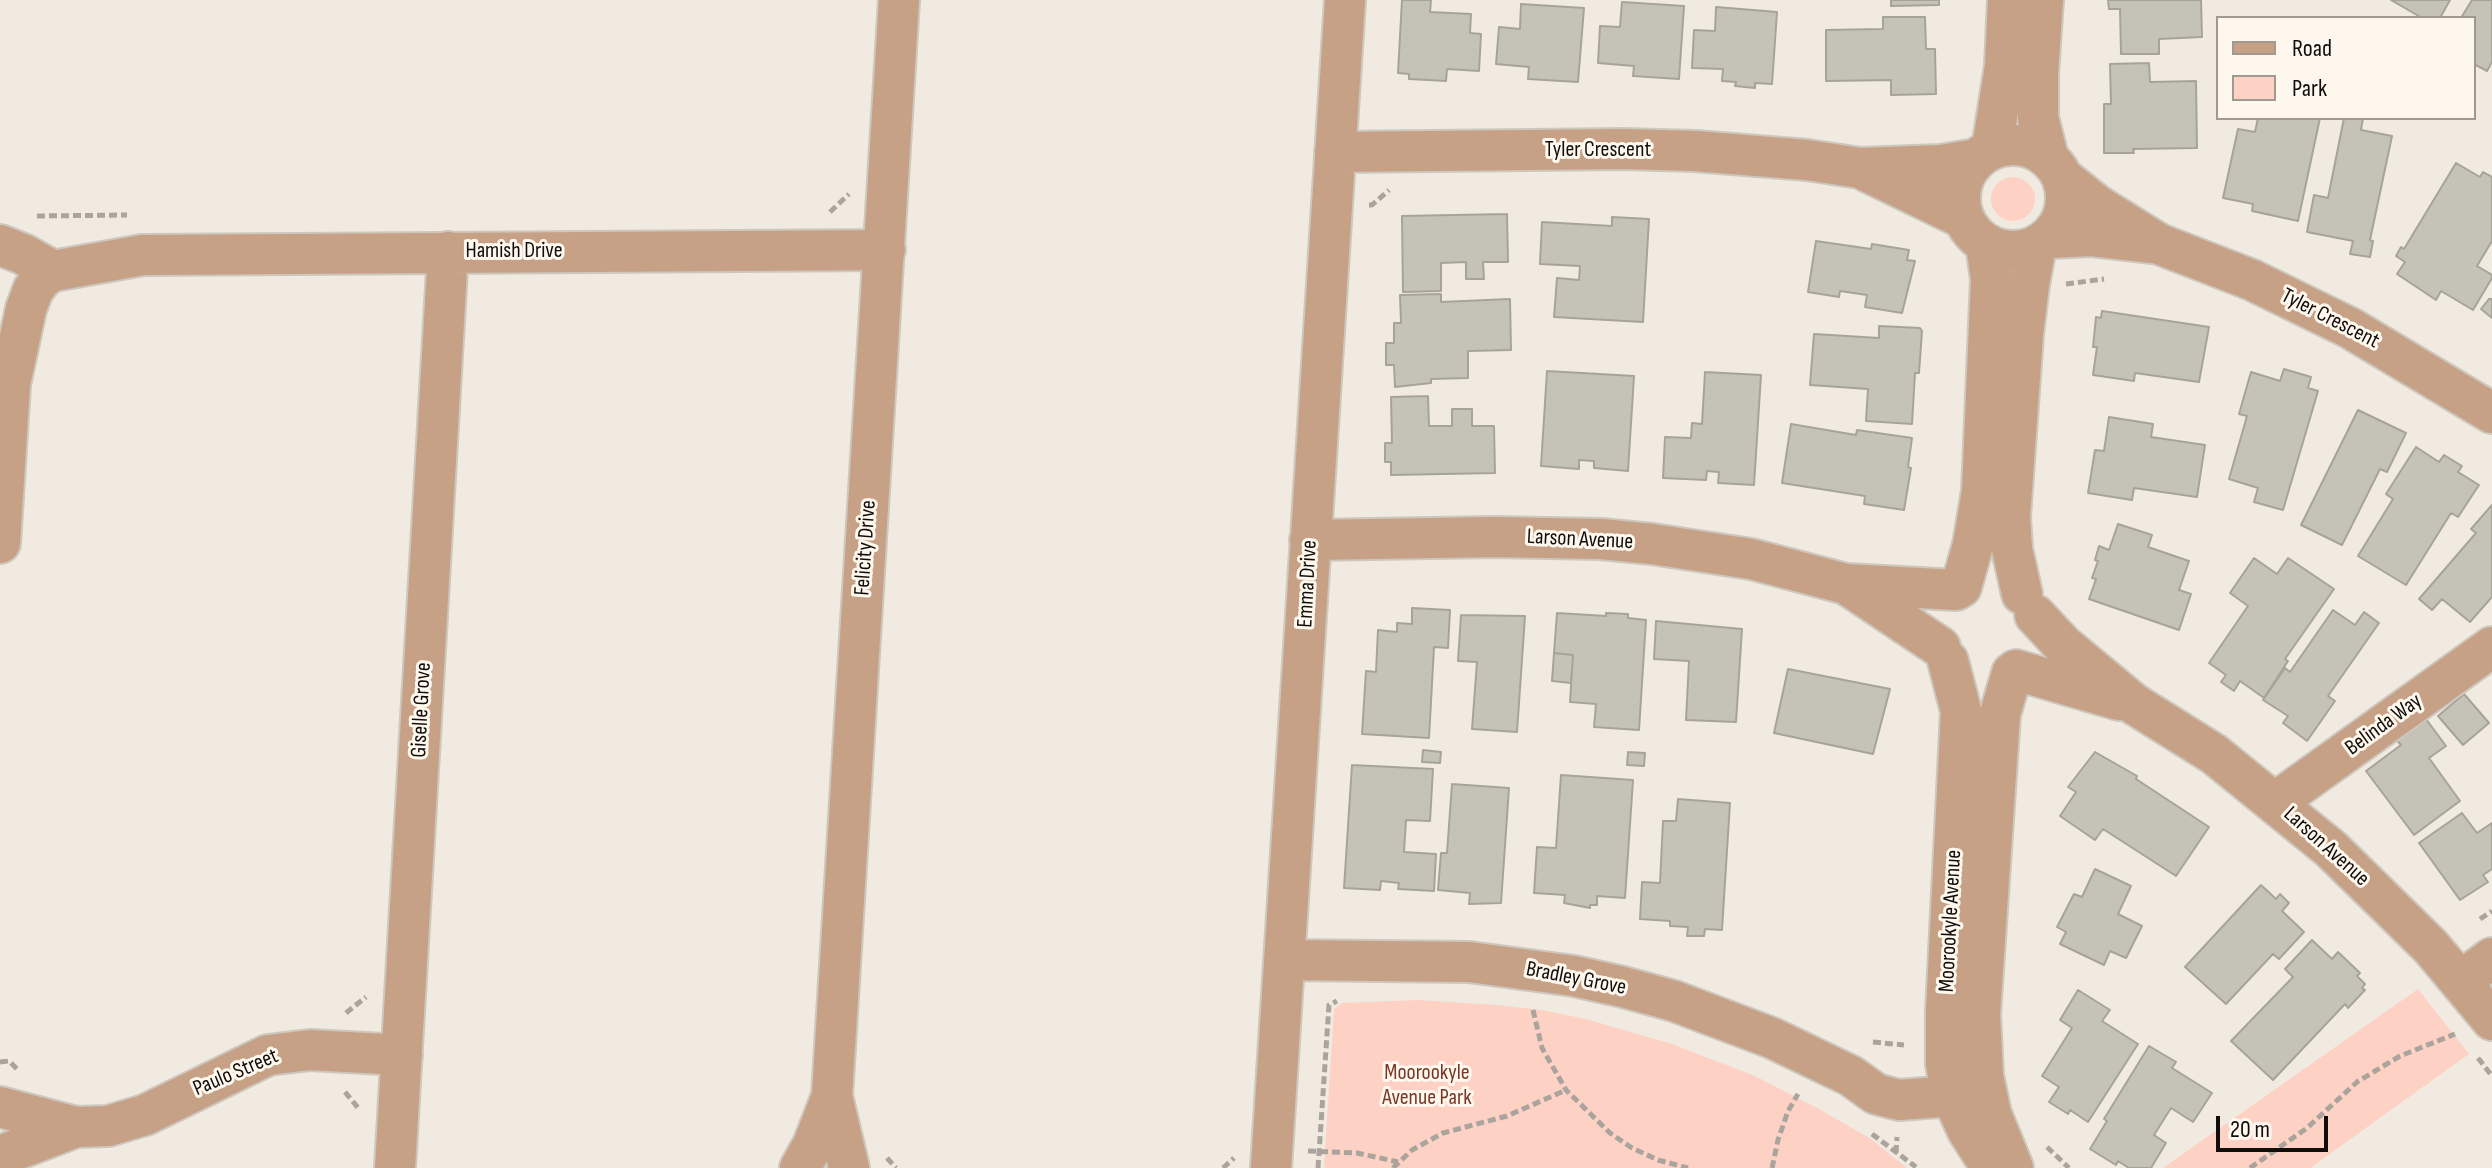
<!DOCTYPE html>
<html>
<head>
<meta charset="utf-8">
<style>
  body { margin:0 }
  #map { position:relative; width:2492px; height:1168px; overflow:hidden; background:#f1eae0; font-family:"Sofia Sans Condensed",sans-serif }
  canvas { display:block }
  .legend { position:absolute; left:2216px; top:16px; width:260px; height:104px; box-sizing:border-box; background:#fef7ed; border:2px solid #9f9992; margin:0; padding:10px 14px; list-style:none; font-size:24px; color:#100d0a }
  .legend li { display:flex; align-items:center; gap:16px; height:40px }
  .legend b { width:40px; border:2px solid #9f9992 }
  .scale { position:absolute; left:2216px; top:1116px; width:112px; height:36px; box-sizing:border-box; border:4px solid #100d0a; border-top:0; padding-left:10px; font-size:24px; line-height:28px; white-space:nowrap; color:#100d0a; -webkit-text-stroke:6px #fef7ed; paint-order:stroke }
</style>
</head>
<body>
<div id="map">
<canvas width="2492" height="1168"></canvas>
<ul class="legend">
<li><b style="height:10px;background:#c6a186"></b>Road</li>
<li><b style="height:22px;background:#fdd2c5"></b>Park</li>
</ul>
<div class="scale">20 m</div>
</div>
<script>
const g = document.querySelector('canvas').getContext('2d');
g.lineJoin = 'round';
function fillPath(path, color) { g.fillStyle = color; g.fill(path, 'evenodd'); }
const poly = rows => new Path2D(rows.map(r => 'M' + r).join(''));
function strokePath(path, color, width, dash) { g.strokeStyle = color; g.lineWidth = width; g.lineCap = dash ? 'butt' : 'round'; g.setLineDash(dash || []); g.stroke(path); }
function write(font, color, halo, rows, align = 'center') {
  g.font = font + ' "Sofia Sans Condensed",sans-serif'; g.lineWidth = 6; g.setLineDash([]); g.textBaseline = 'middle'; g.strokeStyle = halo; g.fillStyle = color; for (const [text, x, y, turn = 0] of rows) {
    g.save(); g.translate(x, y); g.rotate((+turn || 0) * Math.PI / 180); g.textAlign = isNaN(turn) ? turn : align; if (halo) g.strokeText(text, 0, 0); g.fillText(text, 0, 0); g.restore();
  }
}
fillPath(poly([
  '1991 199a22 22 0 1 1 44 0a22 22 0 1 1-44 0Z',
  [2418,989,2469,1054,2310,1168,2163,1168],
  [1418,1000,1496,1005,1542,1010,1586,1019,1672,1044,1755,1076,1819,1109,1871,1139,1907,1168,1324,1168,1334,1009,1342,1003]
]), '#fdd2c5');
const building = poly([
  [1402,0,1431,0,1430,12,1471,14,1470,33,1481,34,1479,71,1447,69,1446,81,1409,79,1409,74,1398,73,1402,0],
  [1891,0,1939,0,1939,5,1891,6,1891,0],
  [2108,0,2201,0,2202,37,2159,39,2159,54,2121,54,2120,9,2109,9,2108,0],
  [2391,0,2450,0,2440,18,2422,18,2391,0],
  [2472,0,2492,0,2492,62,2487,71,2474,64,2474,18,2461,18,2472,0],
  [1622,2,1684,6,1679,79,1633,76,1634,66,1598,63,1600,26,1620,27,1622,2],
  [1521,4,1584,8,1578,82,1528,79,1529,67,1496,64,1499,27,1520,29,1521,4],
  [1716,7,1777,12,1772,84,1755,83,1755,88,1735,86,1736,82,1722,81,1723,69,1692,68,1694,30,1715,31,1716,7],
  [1883,17,1925,17,1926,49,1935,49,1936,94,1891,95,1891,80,1826,81,1826,30,1883,29,1883,17],
  [2149,63,2150,82,2196,81,2197,148,2133,149,2134,153,2104,153,2104,104,2111,104,2110,64,2149,63],
  [2258,118,2320,118,2298,221,2252,211,2253,204,2223,198,2238,129,2255,132,2258,118],
  [2344,118,2363,118,2361,130,2392,136,2370,240,2373,241,2370,257,2350,254,2353,241,2307,232,2314,195,2328,198,2344,118],
  [2456,163,2480,177,2483,172,2492,177,2492,241,2477,266,2492,275,2492,278,2473,310,2441,291,2436,300,2397,274,2405,262,2396,256,2401,247,2404,249,2456,163],
  [1507,214,1508,262,1483,262,1484,279,1466,279,1466,262,1441,263,1441,291,1403,292,1402,216,1507,214],
  [1612,217,1649,219,1643,322,1554,317,1557,278,1579,280,1580,266,1540,264,1542,222,1612,226,1612,217],
  [1816,241,1871,249,1872,244,1909,250,1907,260,1915,261,1902,313,1865,307,1867,295,1840,291,1839,297,1808,292,1816,241],
  [1441,294,1441,302,1510,299,1511,350,1468,351,1468,378,1431,379,1431,383,1395,387,1394,365,1386,365,1386,343,1394,343,1394,323,1401,323,1400,295,1441,294],
  [2489,299,2492,299,2492,318,2481,309,2489,299],
  [2102,311,2209,327,2199,382,2135,373,2134,381,2093,375,2097,347,2093,347,2096,317,2101,318,2102,311],
  [1879,326,1920,328,1922,331,1919,373,1915,373,1912,424,1866,421,1868,389,1810,385,1814,334,1879,338,1879,326],
  [2284,369,2311,377,2308,388,2318,391,2283,510,2254,502,2258,488,2229,479,2247,416,2239,414,2251,372,2280,381,2284,369],
  [1547,371,1634,376,1628,471,1594,468,1594,461,1579,460,1579,469,1541,466,1547,371],
  [1705,372,1761,375,1754,485,1718,483,1719,472,1707,471,1706,480,1663,478,1665,437,1691,438,1692,423,1702,424,1705,372],
  [1428,396,1429,426,1452,426,1452,409,1472,409,1472,426,1494,426,1495,473,1391,475,1391,462,1385,462,1385,443,1392,443,1391,397,1428,396],
  [2358,410,2406,433,2387,472,2380,469,2342,545,2301,525,2358,410],
  [2109,417,2153,424,2151,437,2205,445,2197,497,2134,488,2132,500,2088,493,2095,450,2104,451,2109,417],
  [1791,424,1856,435,1857,430,1912,438,1908,467,1911,468,1904,510,1864,504,1865,496,1782,483,1791,424],
  [2416,447,2439,462,2444,455,2462,466,2458,472,2479,485,2458,517,2451,513,2406,585,2358,556,2393,499,2386,494,2416,447],
  [2492,505,2492,597,2470,622,2442,599,2432,610,2419,599,2476,533,2471,529,2492,505],
  [2118,524,2152,535,2148,547,2189,561,2179,590,2191,594,2179,630,2089,599,2096,579,2092,578,2098,561,2095,560,2099,546,2109,550,2118,524],
  [2254,558,2277,574,2288,558,2334,589,2285,659,2288,661,2264,698,2240,681,2234,691,2221,682,2226,675,2209,663,2248,606,2230,593,2254,558],
  [1412,608,1450,610,1448,648,1434,647,1429,738,1362,734,1366,671,1376,672,1378,630,1397,632,1397,623,1412,624,1412,608],
  [2333,610,2355,625,2364,612,2379,623,2328,696,2335,701,2307,741,2283,723,2288,716,2263,700,2285,668,2290,672,2333,610],
  [1557,613,1606,616,1606,613,1628,614,1628,618,1646,620,1639,730,1594,727,1596,704,1570,702,1573,655,1554,653,1557,613],
  [1461,615,1525,616,1517,732,1472,729,1477,662,1458,661,1461,615],
  [1656,621,1742,629,1736,722,1686,720,1689,661,1654,659,1656,621],
  [1554,653,1573,655,1571,683,1552,681,1554,653],
  [1788,669,1890,689,1873,754,1774,733,1788,669],
  [2464,694,2489,723,2463,745,2438,716,2464,694],
  [2423,715,2446,746,2429,758,2460,801,2414,835,2366,771,2401,745,2394,737,2423,715],
  [1423,750,1441,752,1440,763,1422,762,1423,750],
  [1628,752,1645,753,1644,766,1627,765,1628,752],
  [2095,752,2137,776,2136,779,2209,827,2176,876,2103,829,2095,840,2060,816,2076,792,2068,787,2095,752],
  [1352,765,1433,769,1430,821,1406,820,1404,852,1436,854,1434,891,1398,889,1399,883,1381,881,1380,890,1344,888,1352,765],
  [1561,775,1633,780,1625,898,1597,896,1597,905,1590,905,1590,908,1564,903,1565,895,1534,893,1537,847,1556,848,1561,775],
  [1452,784,1509,788,1501,903,1469,904,1470,893,1438,890,1441,853,1447,853,1452,784],
  [1678,799,1730,803,1722,930,1705,929,1704,936,1687,936,1688,927,1670,926,1670,921,1640,919,1642,882,1660,883,1663,821,1676,821,1678,799],
  [2462,813,2477,833,2492,823,2492,869,2483,875,2488,882,2460,900,2419,843,2462,813],
  [2095,869,2131,886,2118,914,2142,926,2126,958,2110,951,2104,965,2060,944,2066,932,2057,927,2074,894,2082,897,2095,869],
  [2261,885,2276,899,2280,894,2289,903,2282,911,2304,932,2279,959,2273,954,2226,1004,2185,967,2261,885],
  [2312,940,2332,959,2338,952,2360,973,2357,976,2365,984,2362,988,2365,990,2348,1008,2345,1004,2273,1080,2231,1041,2293,977,2285,969,2312,940],
  [2078,990,2110,1010,2102,1021,2138,1044,2088,1122,2070,1110,2068,1114,2049,1102,2059,1087,2042,1076,2072,1028,2060,1020,2078,990],
  [2149,1046,2176,1062,2172,1068,2212,1093,2193,1122,2171,1108,2154,1135,2166,1143,2151,1168,2129,1168,2118,1161,2116,1165,2090,1149,2107,1121,2104,1119,2149,1046]
]);
fillPath(building, '#c5c3b8');
strokePath(building, '#a6a49a', 2);
const minor = poly([
  [2043,0,2038,73,2038,118,2048,157],
  '1960 198a53 53 0 1 1 106 0a53 53 0 1 1-106 0Z',
  [1992,149,2005,66,2008,0],
  [1335,152,1624,149,1695,151,1807,160,1860,168,1941,165,1977,159],
  [1866,171,1963,218],
  [2063,178,2098,206,2159,244,2252,280,2350,328,2492,413],
  [2049,238,2090,236,2151,243],
  [0,245,23,254,53,271],
  [1310,540,1494,537,1601,539,1652,544,1751,559,1846,584,1956,590],
  [0,543,10,384,26,309,33,290,42,278,53,271,143,255,885,250],
  [1846,584,1940,647],
  [1961,587,1973,545,1982,491,1991,279,1986,244],
  [2022,594,2012,549,2010,517,2023,334,2029,284,2036,246],
  [2035,615,2063,645,2134,704,2214,754,2331,849,2431,947,2492,1020],
  [1948,661,1961,711,1946,1012,1946,1064,1952,1096,1968,1131,1984,1156,1998,1168],
  [2016,670,2119,700],
  [2012,673,2000,714,1980,1014,1983,1076,1991,1114,2013,1168],
  [2276,802,2492,647],
  [1285,960,1469,962,1574,976,1623,987,1674,1001,1772,1038,1851,1076,1876,1094,1899,1100,1952,1096,1983,1076],
  [2461,981,2492,958],
  [0,1107,76,1127,108,1126,145,1115,268,1055,310,1050,402,1055],
  [0,1156,76,1127],
  [395,1168,448,252],
  [800,1168,813,1145,832,1096],
  [849,1168,832,1096,899,0],
  [1271,1168,1345,0]
]);
strokePath(minor, '#cdc7be', 44);
strokePath(poly([
  [1369,205,1372,205,1389,190],
  [830,212,849,194],
  [37,216,127,215],
  [2066,284,2104,279],
  [2480,919,2492,911],
  [1533,1010,1542,1048,1566,1090,1610,1133,1632,1148,1658,1160,1688,1168],
  [346,1013,366,997],
  [1873,1042,1904,1045],
  [2478,1058,2492,1076],
  [0,1062,9,1061,19,1071],
  [345,1092,359,1109],
  [1872,1134,1916,1167],
  [2047,1147,2069,1168],
  [1308,1151,1357,1153,1398,1162],
  [1896,1153,1897,1137],
  [887,1158,896,1168],
  [1223,1168,1234,1158],
  [1318,1168,1329,1005,1337,1001],
  [1393,1168,1412,1150,1443,1133,1507,1116,1566,1090],
  [1772,1168,1778,1140,1788,1111,1798,1094],
  [2250,1168,2307,1128,2357,1082,2400,1056,2455,1034]
]), '#aaa49c', 5, [8, 4]);
strokePath(minor, '#c6a186', 40);
write('22px', '#100d0a', '#fef7ed', [
  ["Tyler Crescent",1598,150],
  ["Hamish Drive",514,251],
  ["Tyler Crescent",2330,319,27],
  ["Larson Avenue",1580,540,3],
  ["Felicity Drive",866,548,-86],
  ["Emma Drive",1308,584,-87],
  ["Giselle Grove",422,710,-87],
  ["Belinda Way",2384,725,-36],
  ["Larson Avenue",2326,847,42],
  ["Moorookyle Avenue",1951,921,-87],
  ["Bradley Grove",1576,979,11],
  ["Paulo Street",236,1073,-23]
]);
write('22px', '#783724', '#fef7ed', [
  ["Moorookyle",1427,1073],
  ["Avenue Park",1427,1098]
]);
</script>
</body>
</html>
